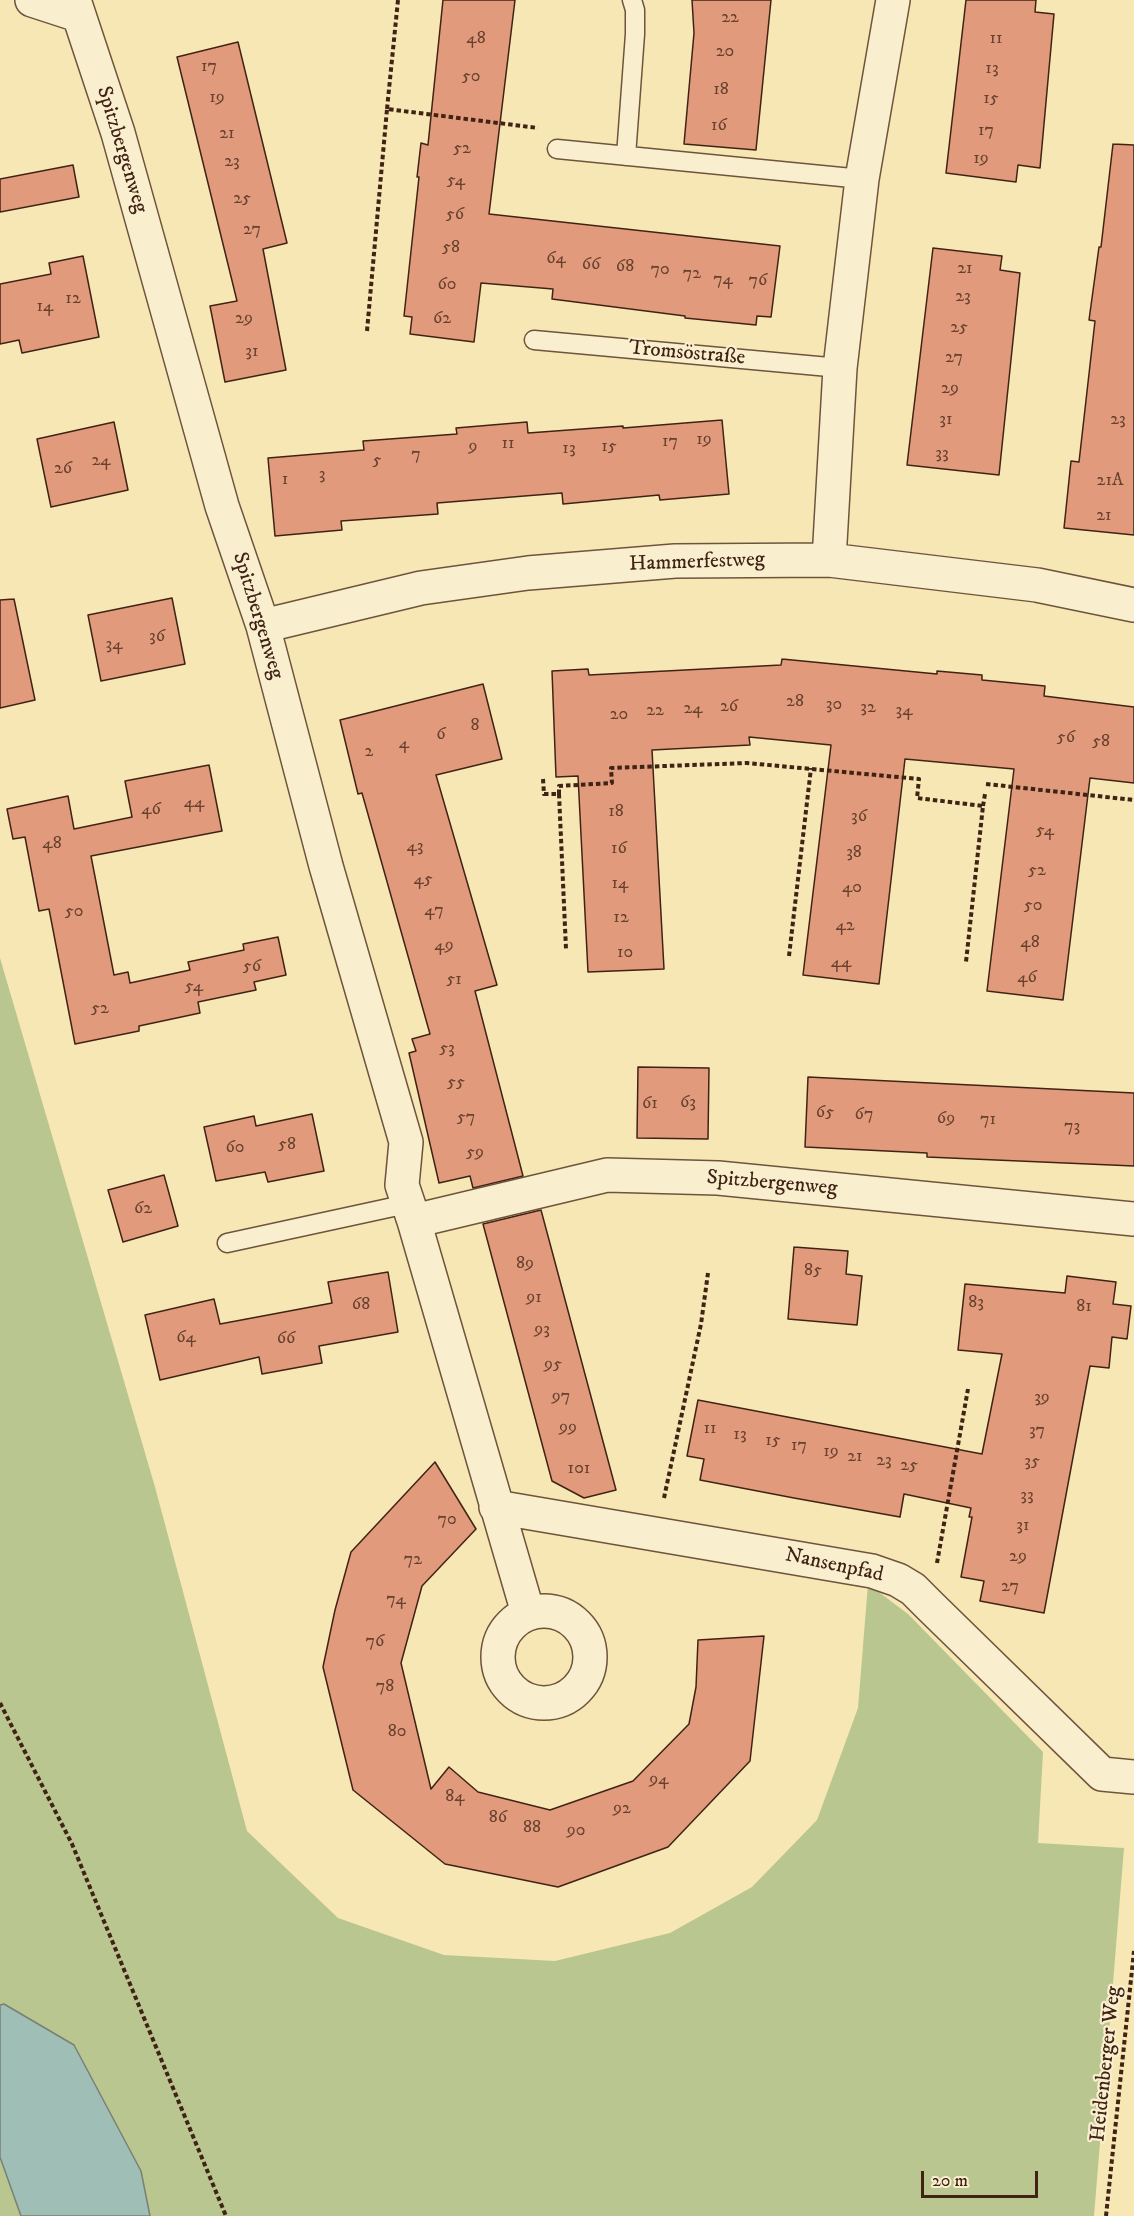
<!DOCTYPE html>
<html>
<head>
<meta charset="utf-8">
<style>
  body { margin:0 }
  #map { position:relative; width:1134px; height:2216px; overflow:hidden; background:#f6e7b4; font-family:"IM FELL DW Pica",serif }
  canvas { display:block }
  .scale { position:absolute; left:921px; top:2171px; width:117px; height:27px; box-sizing:border-box; border:3px solid #412315; border-top:0; padding-left:8px; font-size:18px; line-height:21px; white-space:nowrap; color:#412315; -webkit-text-stroke:4px #f9efce; paint-order:stroke }
</style>
</head>
<body>
<div id="map">
<canvas width="1134" height="2216"></canvas>
<div class="scale">20 m</div>
</div>
<script>
const g = document.querySelector('canvas').getContext('2d');
g.lineJoin = 'round';
function fillPath(path, color) { g.fillStyle = color; g.fill(path, 'evenodd'); }
const poly = rows => new Path2D(rows.map(r => 'M' + r).join(''));
function strokePath(path, color, width, dash) { g.strokeStyle = color; g.lineWidth = width; g.lineCap = dash ? 'butt' : 'round'; g.setLineDash(dash || []); g.stroke(path); }
function write(font, color, halo, rows, align = 'center') {
  g.font = font + ' "IM FELL DW Pica",serif'; g.lineWidth = 4.5; g.setLineDash([]); g.textBaseline = 'middle'; g.strokeStyle = halo; g.fillStyle = color; for (const [text, x, y, turn = 0] of rows) {
    g.save(); g.translate(x, y); g.rotate((+turn || 0) * Math.PI / 180); g.textAlign = isNaN(turn) ? turn : align; if (halo) g.strokeText(text, 0, 0); g.fillText(text, 0, 0); g.restore();
  }
}
fillPath(poly([
  [0,958,155,1487,247,1831,338,1918,444,1955,555,1961,670,1933,752,1887,817,1820,858,1708,868,1584,908,1614,1043,1752,1038,1843,1124,1848,1094,2216,0,2216]
]), '#b9c690');
const water = poly([
  [4,2004,74,2045,141,2171,150,2216,21,2216,0,2157,0,2005,4,2004]
]);
fillPath(water, '#9fbeb5');
strokePath(water, '#798075', 1.5);
const building = poly([
  [443,0,515,0,489,214,780,246,771,317,757,316,756,325,685,318,685,316,552,299,553,289,481,283,474,342,410,334,412,317,404,316,419,177,417,177,421,143,428,145,443,0],
  [692,0,771,0,756,150,684,144,694,33,692,0],
  [966,0,1036,0,1035,12,1054,14,1040,168,1018,165,1016,182,946,173,966,0],
  [238,42,287,243,263,249,286,370,225,382,210,306,237,301,177,57,238,42],
  [1113,144,1134,145,1134,535,1064,528,1071,461,1079,462,1095,321,1089,320,1099,247,1101,247,1113,144],
  [73,165,79,197,0,212,0,179,73,165],
  [933,248,1002,256,1000,270,1020,273,999,475,907,465,933,248],
  [83,256,99,337,22,353,19,340,0,344,0,284,51,274,49,263,83,256],
  [722,420,729,494,660,500,659,495,563,504,562,493,437,503,438,514,341,521,342,530,275,536,268,458,364,450,363,441,457,434,456,428,527,422,528,433,623,426,623,428,722,420],
  [114,422,128,490,51,507,37,439,114,422],
  [172,598,185,664,101,681,88,615,172,598],
  [14,599,35,700,0,708,0,600,14,599],
  [782,659,937,674,937,671,982,675,982,680,1045,686,1044,696,1134,707,1134,783,1090,778,1063,1000,987,991,1014,769,905,759,879,984,803,975,831,745,749,737,750,745,652,750,664,969,588,972,578,776,556,777,552,671,588,669,589,675,781,665,782,659],
  [483,684,502,759,436,775,497,985,475,991,523,1176,473,1188,470,1176,439,1183,409,1053,416,1051,412,1039,430,1034,362,793,358,794,340,720,483,684],
  [209,765,222,831,91,856,114,975,128,972,130,983,190,970,188,962,244,950,243,944,278,937,286,975,254,982,256,990,198,1002,200,1013,139,1026,139,1031,75,1044,49,909,39,911,25,837,13,839,7,809,68,796,74,829,132,817,125,781,209,765],
  [638,1067,709,1068,708,1139,637,1138,638,1067],
  [808,1077,1134,1093,1134,1166,927,1157,927,1153,805,1147,808,1077],
  [312,1114,324,1171,268,1182,265,1172,216,1181,204,1127,254,1116,256,1126,312,1114],
  [164,1175,178,1226,123,1242,108,1190,164,1175],
  [541,1210,616,1490,584,1498,552,1481,483,1224,541,1210],
  [794,1247,848,1251,846,1274,862,1276,857,1325,788,1319,794,1247],
  [388,1272,398,1332,319,1346,322,1363,262,1374,259,1357,160,1380,145,1315,214,1299,220,1324,332,1303,328,1282,388,1272],
  [1067,1276,1116,1282,1113,1304,1131,1306,1127,1339,1112,1337,1109,1368,1090,1366,1044,1613,980,1601,984,1581,961,1577,972,1517,969,1517,971,1508,904,1494,900,1517,794,1498,700,1480,704,1459,687,1456,698,1400,982,1454,1002,1354,958,1350,965,1284,1065,1293,1067,1276],
  [435,1462,476,1529,422,1586,401,1663,431,1789,449,1767,478,1792,550,1810,633,1781,689,1724,696,1687,698,1640,764,1636,750,1761,668,1847,558,1887,445,1864,353,1790,323,1667,335,1610,351,1552,435,1462]
]);
fillPath(building, '#e19b7c');
strokePath(building, '#412315', 1.5);
const lane = poly([
  [557,149,862,179],
  [626,156,635,34,635,10,632,0],
  [534,340,840,368],
  [227,1243,407,1204]
]);
const street = poly([
  [32,0,78,15],
  [74,0,118,133,222,506,263,626,326,866,406,1142,402,1185,414,1221,528,1613],
  [829,560,840,368,862,179,893,0],
  [263,626,421,588,528,573,675,561,829,560,1037,585,1134,605],
  [414,1221,607,1175,718,1178,1134,1219],
  [496,1507,872,1571,898,1580,913,1589,930,1606,1102,1774,1134,1777],
  '498 1657a46 46 0 1 1 92 0a46 46 0 1 1-92 0Z'
]);
strokePath(lane, '#6e543d', 21);
strokePath(street, '#6e543d', 36);
strokePath(poly([
  [387,109,398,0],
  [367,331,387,109,538,128],
  [543,779,544,794,559,794,566,949],
  [986,784,1134,800],
  [559,794,559,786,612,783,611,768,747,763,919,779,917,798,983,806,966,962],
  [983,806,985,794],
  [789,956,811,768],
  [664,1498,701,1324,708,1273],
  [937,1563,968,1389],
  [0,1703,72,1844,226,2216],
  [1106,2216,1134,1951]
]), '#412315', 4, [4.5, 3]);
strokePath(lane, '#f9efce', 18);
strokePath(street, '#f9efce', 33);
write('18px', '#69412f', null, [
  ["22",730,18],
  ["48",476,39],
  ["11",996,39],
  ["20",725,52],
  ["17",209,67],
  ["13",992,69],
  ["50",471,77],
  ["18",721,90],
  ["19",217,98],
  ["15",991,99],
  ["16",719,126],
  ["17",986,131],
  ["21",227,134],
  ["52",462,149],
  ["19",981,159],
  ["23",232,162],
  ["54",456,181],
  ["25",242,199],
  ["56",455,215],
  ["27",252,230],
  ["58",451,248],
  ["64",556,259],
  ["66",591,265],
  ["68",625,267],
  ["21",965,269],
  ["70",660,270],
  ["72",692,274],
  ["74",723,280],
  ["76",758,281],
  ["60",447,285],
  ["23",963,297],
  ["12",73,299],
  ["14",45,307],
  ["29",244,319],
  ["62",442,319],
  ["25",959,328],
  ["31",252,352],
  ["27",954,358],
  ["29",950,389],
  ["31",946,420],
  ["23",1118,420],
  ["19",704,440],
  ["17",670,442],
  ["11",508,444],
  ["9",473,447],
  ["15",609,447],
  ["13",569,449],
  ["33",942,454],
  ["7",416,455],
  ["24",101,461],
  ["5",377,461],
  ["26",63,469],
  ["3",322,475],
  ["1",285,480],
  ["21A",1110,481],
  ["21",1104,516],
  ["36",157,637],
  ["34",114,645],
  ["28",795,702],
  ["30",834,705],
  ["26",729,707],
  ["32",868,708],
  ["24",693,709],
  ["22",655,711],
  ["34",904,711],
  ["20",619,715],
  ["8",475,726],
  ["6",441,735],
  ["56",1066,738],
  ["58",1101,742],
  ["4",404,744],
  ["2",369,752],
  ["44",194,803],
  ["46",151,810],
  ["18",616,812],
  ["36",859,817],
  ["54",1045,831],
  ["48",52,844],
  ["43",415,847],
  ["16",619,849],
  ["38",854,853],
  ["52",1037,871],
  ["45",423,880],
  ["14",620,884],
  ["40",852,888],
  ["50",1033,906],
  ["47",434,911],
  ["50",74,912],
  ["12",621,918],
  ["42",845,926],
  ["48",1030,943],
  ["49",444,946],
  ["10",625,953],
  ["44",841,963],
  ["56",252,967],
  ["46",1027,978],
  ["51",454,980],
  ["54",194,987],
  ["52",100,1009],
  ["53",447,1049],
  ["55",456,1083],
  ["63",688,1103],
  ["61",650,1104],
  ["65",825,1113],
  ["67",864,1115],
  ["57",466,1118],
  ["69",946,1119],
  ["71",988,1120],
  ["73",1072,1127],
  ["58",287,1145],
  ["60",235,1148],
  ["59",475,1153],
  ["62",143,1209],
  ["89",525,1264],
  ["85",813,1271],
  ["91",534,1298],
  ["83",976,1303],
  ["68",361,1305],
  ["81",1084,1307],
  ["93",542,1330],
  ["64",186,1338],
  ["66",286,1339],
  ["95",553,1365],
  ["97",561,1397],
  ["39",1042,1398],
  ["99",568,1428],
  ["11",710,1429],
  ["37",1037,1431],
  ["13",740,1435],
  ["15",773,1441],
  ["17",799,1446],
  ["19",831,1452],
  ["21",855,1457],
  ["23",884,1461],
  ["35",1032,1462],
  ["25",909,1466],
  ["101",579,1469],
  ["33",1027,1496],
  ["70",447,1520],
  ["31",1023,1526],
  ["29",1018,1557],
  ["72",413,1560],
  ["27",1010,1587],
  ["74",396,1600],
  ["76",375,1642],
  ["78",385,1687],
  ["80",397,1732],
  ["94",659,1780],
  ["84",455,1797],
  ["92",622,1809],
  ["86",498,1818],
  ["88",532,1828],
  ["90",576,1831]
]);
write('21px', '#412315', '#f9efce', [
  ["Spitzbergenweg",121,150,73],
  ["Tromsöstraße",687,354,5],
  ["Hammerfestweg",697,563,-2],
  ["Spitzbergenweg",257,616,73],
  ["Spitzbergenweg",772,1184,5],
  ["Nansenpfad",834,1566,12],
  ["Heidenberger Weg",1107,2064,-84]
]);
</script>
</body>
</html>
